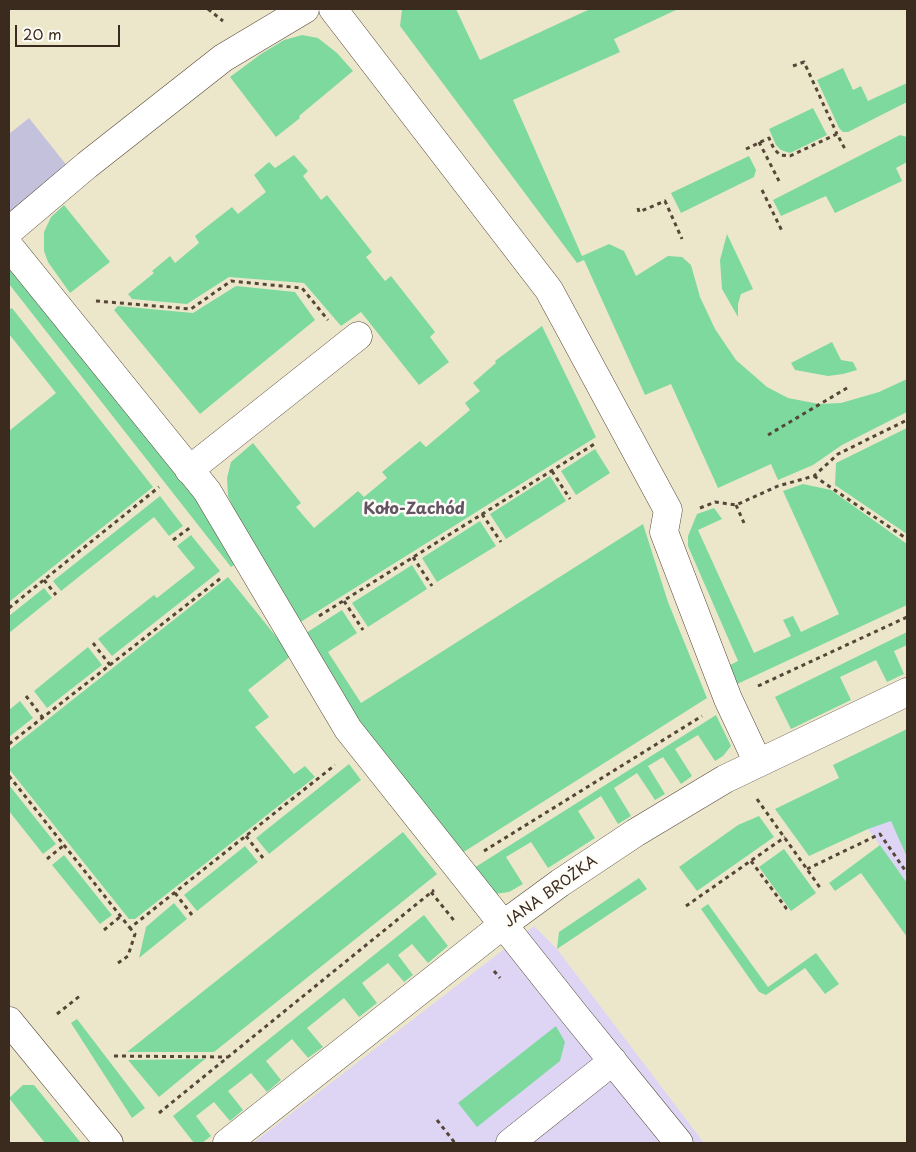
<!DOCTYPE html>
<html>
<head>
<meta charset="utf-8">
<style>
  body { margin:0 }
  #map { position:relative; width:916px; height:1152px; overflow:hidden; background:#ece7cb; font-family:"Playpen Sans",sans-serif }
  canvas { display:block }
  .frame { position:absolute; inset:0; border:10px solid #3b2a1e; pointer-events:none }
  .scale { position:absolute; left:15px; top:25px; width:105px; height:22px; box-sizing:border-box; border:2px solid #3b2a1e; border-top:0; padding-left:6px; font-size:15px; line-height:18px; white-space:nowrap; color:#3b2a1e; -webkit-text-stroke:4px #fdfcf7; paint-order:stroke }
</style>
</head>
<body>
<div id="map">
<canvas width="916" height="1152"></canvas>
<div class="frame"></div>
<div class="scale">20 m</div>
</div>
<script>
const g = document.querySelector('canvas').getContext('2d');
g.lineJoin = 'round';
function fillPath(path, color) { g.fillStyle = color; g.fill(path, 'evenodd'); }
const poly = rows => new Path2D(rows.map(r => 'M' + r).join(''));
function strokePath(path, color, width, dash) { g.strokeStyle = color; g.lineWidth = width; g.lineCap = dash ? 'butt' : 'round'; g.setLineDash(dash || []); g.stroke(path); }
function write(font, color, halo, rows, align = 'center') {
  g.font = font + ' "Playpen Sans",sans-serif'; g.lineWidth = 5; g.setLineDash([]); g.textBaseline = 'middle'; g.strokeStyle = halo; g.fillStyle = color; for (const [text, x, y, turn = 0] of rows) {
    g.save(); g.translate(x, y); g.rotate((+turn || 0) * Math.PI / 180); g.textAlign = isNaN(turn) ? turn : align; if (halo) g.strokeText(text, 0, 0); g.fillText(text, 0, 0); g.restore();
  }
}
fillPath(poly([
  [907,743,907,883,868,829,840,778],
  [534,926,557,949,704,1143,253,1143]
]), '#ded5f5');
fillPath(poly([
  [29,118,68,167,9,216,9,134]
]), '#c3c1db');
fillPath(poly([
  [402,9,456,9,480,60,590,9,678,9,614,39,620,52,513,100,582,256,609,244,624,251,636,276,668,256,682,257,691,265,700,297,715,329,736,360,767,387,788,398,819,404,841,403,879,392,907,379,907,412,842,445,813,465,778,480,771,464,718,488,671,384,645,395,584,260,577,263,400,26],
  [302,35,318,38,337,53,353,71,299,116,300,118,276,137,230,77,261,54,284,40],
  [843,68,853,90,861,86,868,101,907,83,907,102,848,132,843,132,839,128,817,80],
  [813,108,827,135,790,153,781,150,776,145,769,129],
  [900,135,907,137,907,162,896,168,902,181,835,213,826,196,781,216,773,200],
  [294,155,308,171,303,176,321,200,327,195,372,252,366,257,385,281,391,276,435,332,430,337,449,362,419,385,361,312,341,326,304,283,229,277,187,304,132,299,128,294,154,273,152,271,170,256,175,263,199,243,195,236,232,207,238,214,266,192,254,175,269,162,275,168],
  [749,156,756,170,754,177,681,213,671,193],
  [64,205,110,262,70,293,48,262,44,251,44,232,51,217],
  [727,234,753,289,741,294,738,304,738,317,722,289,720,260],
  [9,263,200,503,236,564,231,567,9,284],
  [236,286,295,292,315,320,200,414,114,310,118,306,193,313],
  [12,308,153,487,9,602,9,431,56,393,9,334,9,310],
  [542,326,596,437,299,623,235,512,228,496,227,478,231,462,253,443,301,503,296,507,314,528,358,491,364,497,387,478,382,472,420,441,426,447,470,410,465,403,480,391,473,383,496,363,495,361],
  [832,342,841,360,853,362,857,370,843,374,828,376,795,370,791,363],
  [907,428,907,534,835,485,836,463],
  [595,449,610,473,576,495,561,471],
  [550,476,566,501,506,539,490,514],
  [803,484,831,490,907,544,907,605,735,685,728,666,738,661,688,546,688,536,697,514,714,508,722,519,698,530,754,653,791,636,783,620,793,616,801,632,839,614,783,491],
  [160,496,183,526,169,536,154,517,61,591,53,581],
  [480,521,496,546,437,582,422,558],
  [643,524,668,602,707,698,462,853,362,727,306,633,342,610,357,633,328,652,361,703],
  [191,535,220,571,112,656,98,639,154,595,157,598,195,568,177,546],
  [412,565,427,589,368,627,352,603],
  [228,577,291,655,286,660,248,690,269,717,255,727,294,774,305,766,315,777,135,919,129,919,9,769,9,750],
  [44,588,52,598,9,633,9,616],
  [907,632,907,645,894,651,904,674,887,682,876,660,840,677,851,700,791,729,775,697],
  [88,647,102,665,47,708,34,691],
  [20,701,33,718,9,737,9,710],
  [716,715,731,746,723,756,715,761,698,735,675,749,692,776,681,784,663,757,648,766,665,794,655,800,637,773,614,788,631,816,618,824,601,796,578,811,595,838,548,868,531,842,506,857,523,884,509,892,495,894,474,868],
  [907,729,907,857,891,821,868,829,809,856,775,809,839,778,833,765],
  [349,764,361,780,269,854,256,838],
  [9,785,56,844,43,854,9,811],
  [759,816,774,837,697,891,679,867,738,825],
  [403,832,437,874,214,1052,127,1052],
  [880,845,907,883,907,937,861,873,835,891,829,883],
  [245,846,258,862,197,911,184,895],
  [784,849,816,893,791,911,759,867],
  [64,855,112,915,100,924,52,865],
  [639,878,647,889,557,949,559,932],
  [174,903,187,919,139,958,146,927],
  [708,904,768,987,816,953,839,984,825,994,805,968,766,995,759,992,701,909],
  [424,915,448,946,428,963,412,944,398,955,413,975,404,982,388,963,362,983,377,1003,359,1017,344,998,307,1028,323,1047,308,1058,292,1039,266,1061,281,1080,267,1092,251,1073,228,1091,243,1110,230,1121,214,1102,196,1116,211,1136,202,1143,194,1143,173,1116],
  [77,1019,145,1108,132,1118,71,1023],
  [556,1026,565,1042,560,1061,477,1127,458,1103],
  [205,1059,159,1097,128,1060],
  [23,1085,34,1085,81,1143,45,1143,9,1098]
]), '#7ed99f');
const minor = poly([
  [333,9,549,290,668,510,664,532,728,699,758,763],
  [9,231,87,165,223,58,305,9],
  [9,246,207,491,348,729,575,1015,679,1143],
  [189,470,358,336],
  [9,1021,109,1143],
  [227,1143,504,924,560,883,635,833,725,779,907,692],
  [510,1143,613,1061]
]);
strokePath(minor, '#564638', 29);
strokePath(poly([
  [208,9,223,21],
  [793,66,804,62,837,134],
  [759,142,779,181],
  [746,149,769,138,774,149,780,155,790,156,837,134,845,149],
  [762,190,782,231],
  [638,208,639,212,665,201,682,239],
  [96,301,191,309,231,281,302,288,328,320],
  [768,435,847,388],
  [552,471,570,499],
  [814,476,907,539],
  [736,505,744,523],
  [700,508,715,502,736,505,778,486,814,476,838,454,907,420],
  [482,514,501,542],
  [173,540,191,527],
  [413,557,432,586],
  [44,580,56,595],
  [344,601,363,630],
  [9,608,159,487],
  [319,616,596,443],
  [93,643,110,665],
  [758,686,907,617],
  [26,696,43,718],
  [9,744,221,578],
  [9,776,130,928,335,765],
  [757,799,821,889],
  [246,836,263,858],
  [484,851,702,716],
  [47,859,64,845],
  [751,861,786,908,782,910],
  [807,869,880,834,907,873],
  [431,892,456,923],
  [175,893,192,915],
  [686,906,785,837],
  [104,930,121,916],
  [118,963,128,956,135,934,130,928],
  [494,971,500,978],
  [57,1014,81,995],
  [114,1056,228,1057],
  [159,1113,434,890],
  [437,1120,455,1143]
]), '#564638', 3, [4, 4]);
strokePath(minor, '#fff', 28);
write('15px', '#3b2a1e', '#fdfcf7', [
  ["JANA BROŻKA",551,892,-36]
]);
write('bold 16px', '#645363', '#fdfcf7', [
  ["Koło-Zachód",414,510]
]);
</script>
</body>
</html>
